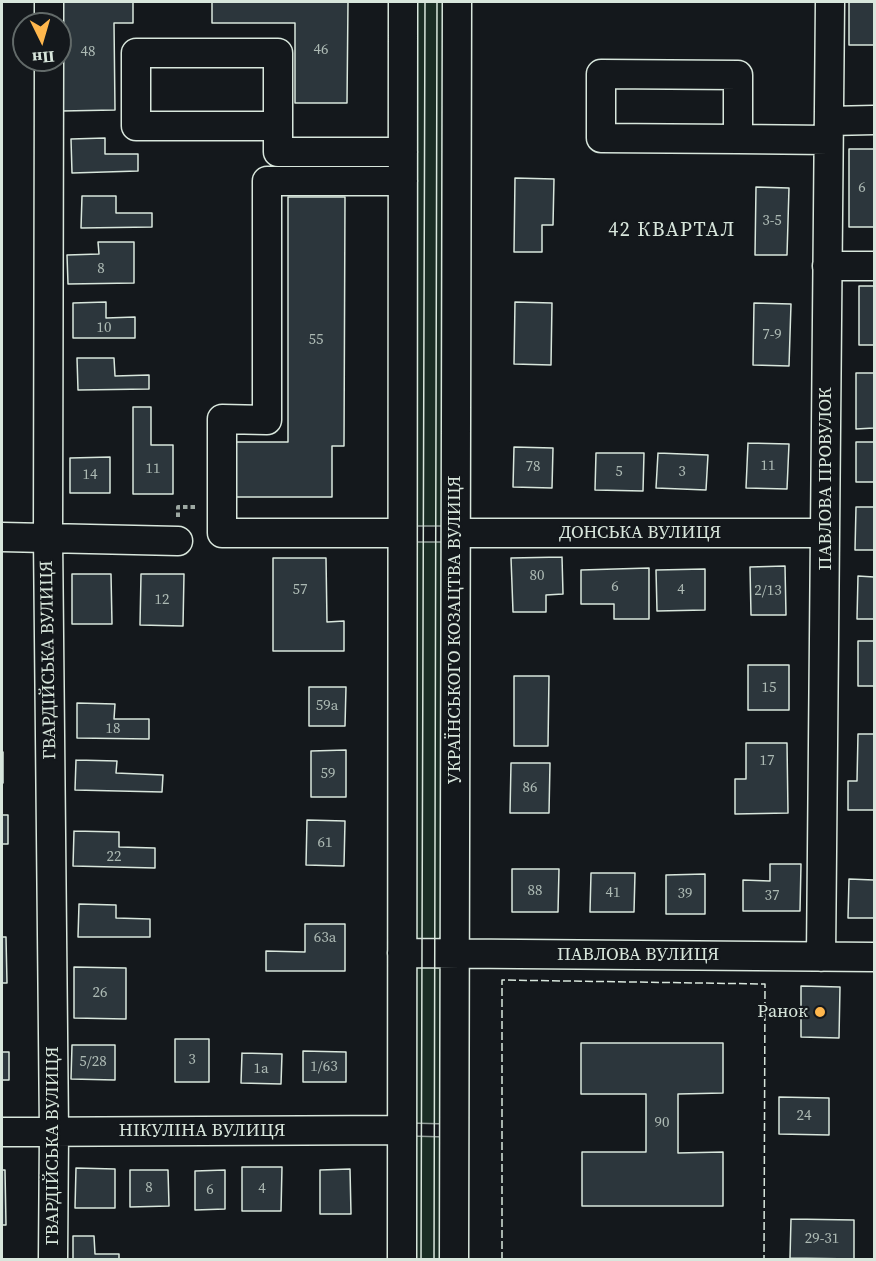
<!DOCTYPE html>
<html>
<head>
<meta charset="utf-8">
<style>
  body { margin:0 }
  #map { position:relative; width:876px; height:1261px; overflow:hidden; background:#14181c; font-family:"Source Serif 4",serif }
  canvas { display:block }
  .frame { position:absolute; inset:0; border:3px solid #d8e6dc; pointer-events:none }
  .north { position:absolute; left:12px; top:12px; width:60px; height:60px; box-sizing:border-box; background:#14181c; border:2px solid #626a69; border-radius:50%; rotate:175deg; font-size:16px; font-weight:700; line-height:24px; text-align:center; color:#d8e6dc }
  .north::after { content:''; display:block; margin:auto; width:21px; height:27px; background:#ffb74d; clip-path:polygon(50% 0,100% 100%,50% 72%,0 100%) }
</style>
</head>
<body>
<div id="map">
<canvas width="876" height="1261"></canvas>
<div class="frame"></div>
<div class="north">Пн</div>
</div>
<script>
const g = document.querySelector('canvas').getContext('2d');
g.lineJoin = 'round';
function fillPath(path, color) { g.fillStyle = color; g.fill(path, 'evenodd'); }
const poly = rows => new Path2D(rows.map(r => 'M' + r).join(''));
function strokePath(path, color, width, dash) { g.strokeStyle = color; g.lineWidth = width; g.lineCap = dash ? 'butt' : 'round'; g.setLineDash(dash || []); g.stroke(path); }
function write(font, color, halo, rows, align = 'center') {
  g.font = font + ' "Source Serif 4",serif'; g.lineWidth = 4.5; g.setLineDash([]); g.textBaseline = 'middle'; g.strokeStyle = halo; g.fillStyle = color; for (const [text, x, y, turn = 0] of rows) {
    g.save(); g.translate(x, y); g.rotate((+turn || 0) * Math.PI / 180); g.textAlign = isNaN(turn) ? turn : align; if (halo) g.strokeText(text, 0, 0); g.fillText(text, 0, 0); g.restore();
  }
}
const green = poly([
  [411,2,450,2,447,526,410,526,411,2],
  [410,542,448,542,448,946,409,946,410,542],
  [409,959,448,959,448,1124,409,1123,409,959],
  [409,1136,447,1137,447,1259,409,1260,409,1136]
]);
fillPath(green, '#1a2d24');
strokePath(green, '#939e99', 1.5);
const building = poly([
  [61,2,133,2,133,23,114,23,115,110,62,111,61,2],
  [212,2,348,2,347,103,295,103,295,23,212,23,212,2],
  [849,2,874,2,874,45,849,45,849,2],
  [105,138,105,154,138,154,138,171,72,173,71,139,105,138],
  [849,149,874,149,874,227,849,227,849,149],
  [515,178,554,179,553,225,542,225,542,252,514,252,515,178],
  [756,187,789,188,787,255,755,255,756,187],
  [82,196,116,196,116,213,152,213,152,227,81,228,82,196],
  [288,197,345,197,344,446,332,446,332,497,236,497,236,442,288,442,288,197],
  [98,242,134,242,134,283,68,284,67,255,99,254,98,242],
  [859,286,874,286,874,345,859,345,859,286],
  [106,302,106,318,135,317,135,338,73,338,73,303,106,302],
  [515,302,552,303,551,365,514,364,515,302],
  [754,303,791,304,789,366,753,365,754,303],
  [77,358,114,358,115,376,149,375,149,389,78,390,77,358],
  [856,373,874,373,874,428,856,429,856,373],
  [133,407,151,407,151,445,173,445,173,494,133,494,133,407],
  [856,442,874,442,874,482,856,482,856,442],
  [748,443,789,444,787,489,746,488,748,443],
  [514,447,553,448,552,488,513,487,514,447],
  [596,453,644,453,643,491,595,490,596,453],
  [658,453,708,455,706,490,656,488,658,453],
  [110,457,110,493,70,493,70,458,110,457],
  [856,507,874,507,874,550,855,550,856,507],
  [562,557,563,594,546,595,546,612,513,612,511,558,562,557],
  [273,558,326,558,327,622,344,621,344,651,273,651,273,558],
  [785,566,786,615,751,615,750,567,785,566],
  [649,568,649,619,614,619,614,604,581,604,581,570,649,568],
  [705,569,705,610,657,611,656,570,705,569],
  [72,574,111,574,112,624,72,624,72,574],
  [141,574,184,574,183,626,140,625,141,574],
  [858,576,874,577,874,619,857,619,858,576],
  [858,641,874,641,874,686,858,686,858,641],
  [748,665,789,665,789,710,748,710,748,665],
  [514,676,549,676,548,746,514,746,514,676],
  [309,687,346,687,345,726,309,726,309,687],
  [77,703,115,704,114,719,149,719,149,739,77,738,77,703],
  [858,734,874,734,874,810,848,810,848,781,857,781,858,734],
  [746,743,787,743,788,813,735,814,735,779,746,779,746,743],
  [346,750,346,797,311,797,311,751,346,750],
  [2,752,3,752,3,783,2,783,2,752],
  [76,760,117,761,116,773,163,775,162,792,75,790,76,760],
  [511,763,550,763,549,813,510,813,511,763],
  [2,815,8,815,8,844,2,844,2,815],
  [307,820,345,821,344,866,306,865,307,820],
  [74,831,119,832,119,847,155,848,155,868,73,866,74,831],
  [770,864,801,864,800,911,743,911,743,880,770,881,770,864],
  [512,869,559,869,558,912,512,912,512,869],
  [591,873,635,873,634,912,590,912,591,873],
  [705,874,705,914,666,914,666,875,705,874],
  [849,879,874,880,874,918,848,918,849,879],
  [79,904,116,905,116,918,150,919,150,937,78,937,79,904],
  [305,924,345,924,345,971,266,971,266,951,305,952,305,924],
  [2,937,6,937,7,983,2,983,2,937],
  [74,967,126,968,126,1019,74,1018,74,967],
  [801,986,840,987,839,1038,801,1037,801,986],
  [175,1039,209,1039,209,1082,175,1082,175,1039],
  [581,1043,723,1043,723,1093,678,1094,678,1153,723,1152,723,1206,582,1206,582,1152,646,1152,646,1094,581,1094,581,1043],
  [72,1045,115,1045,115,1080,71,1079,72,1045],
  [303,1051,346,1052,346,1082,303,1082,303,1051],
  [2,1052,9,1052,9,1080,2,1080,2,1052],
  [242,1053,282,1054,281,1084,241,1083,242,1053],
  [779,1097,829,1098,829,1135,779,1134,779,1097],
  [242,1167,282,1167,281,1211,242,1211,242,1167],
  [76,1168,115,1169,115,1208,75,1208,76,1168],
  [350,1169,351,1214,320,1214,320,1170,350,1169],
  [2,1170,5,1170,6,1225,2,1225,2,1170],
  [130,1170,168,1170,169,1206,130,1207,130,1170],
  [225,1170,225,1209,195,1210,195,1171,225,1170],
  [791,1219,854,1220,854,1259,790,1258,791,1219],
  [73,1236,94,1236,95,1254,119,1254,119,1260,73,1260,73,1236]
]);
fillPath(building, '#2c363c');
strokePath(building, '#d8e6dc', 1.5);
const minor = poly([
  [49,24,49,2],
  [49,60,48,537,54,1132,53,1260],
  [829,121,874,120],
  [278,126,136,126,136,53,278,53,278,152,403,152],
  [738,139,738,75,601,74,601,138,738,139,828,140],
  [827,266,874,266],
  [402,533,222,533,222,419,267,420,267,181,403,181],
  [456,533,825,533],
  [2,537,178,541],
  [402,953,874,957],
  [821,957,830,2],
  [2,1132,402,1130],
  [402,1260,403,2],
  [454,1260,457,2]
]);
strokePath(minor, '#d8e6dc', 31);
strokePath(poly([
  [178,517,178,507,197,507]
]), '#9da8a2', 4, [4.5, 3]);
strokePath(minor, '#14181c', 28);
strokePath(poly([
  [421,1260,425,2],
  [434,1260,437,2]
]), '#d8e6dc', 1.5);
strokePath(poly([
  [502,1260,502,980,765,984,764,1260]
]), '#d8e6dc', 1.5, [8, 3]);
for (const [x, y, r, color] of [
  [820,1012,6,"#ffb74d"]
]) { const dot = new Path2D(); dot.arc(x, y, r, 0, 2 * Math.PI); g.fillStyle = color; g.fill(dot); strokePath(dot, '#14181c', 2); }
write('15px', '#adbab4', null, [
  ["46",321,50],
  ["48",88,52],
  ["6",862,188],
  ["3-5",772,221],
  ["8",101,269],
  ["10",104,328],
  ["7-9",772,335],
  ["55",316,340],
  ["11",768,466],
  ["78",533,467],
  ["11",153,469],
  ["5",619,472],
  ["3",682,472],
  ["14",90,475],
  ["80",537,576],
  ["6",615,587],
  ["57",300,590],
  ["4",681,590],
  ["2/13",768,591],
  ["12",162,600],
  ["15",769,688],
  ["59а",327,706],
  ["18",113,729],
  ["17",767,761],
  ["59",328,774],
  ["86",530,788],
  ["61",325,843],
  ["22",114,857],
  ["88",535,891],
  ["41",613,893],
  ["39",685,894],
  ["37",772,896],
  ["63а",325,938],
  ["26",100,993],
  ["3",192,1060],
  ["5/28",93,1062],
  ["1/63",324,1067],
  ["1а",261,1069],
  ["24",804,1116],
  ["90",662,1123],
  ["8",149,1188],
  ["4",262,1189],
  ["6",210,1190],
  ["29-31",822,1239]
]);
write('18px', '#d8e6dc', '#14181c', [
  ["ПАВЛОВА ПРОВУЛОК",826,479,-90],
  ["ДОНСЬКА ВУЛИЦЯ",640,533],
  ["УКРАЇНСЬКОГО КОЗАЦТВА ВУЛИЦЯ",455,630,-90],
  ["ГВАРДІЙСЬКА ВУЛИЦЯ",49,660,-91],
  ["ПАВЛОВА ВУЛИЦЯ",638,955],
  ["НІКУЛІНА ВУЛИЦЯ",202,1131],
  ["ГВАРДІЙСЬКА ВУЛИЦЯ",53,1146,-90]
]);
write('18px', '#d8e6dc', '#14181c', [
  ["Ранок",808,1012]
], 'right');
g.letterSpacing = '1.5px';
write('20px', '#d8e6dc', '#14181c', [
  ["42 КВАРТАЛ",672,231]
]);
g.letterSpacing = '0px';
</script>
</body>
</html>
